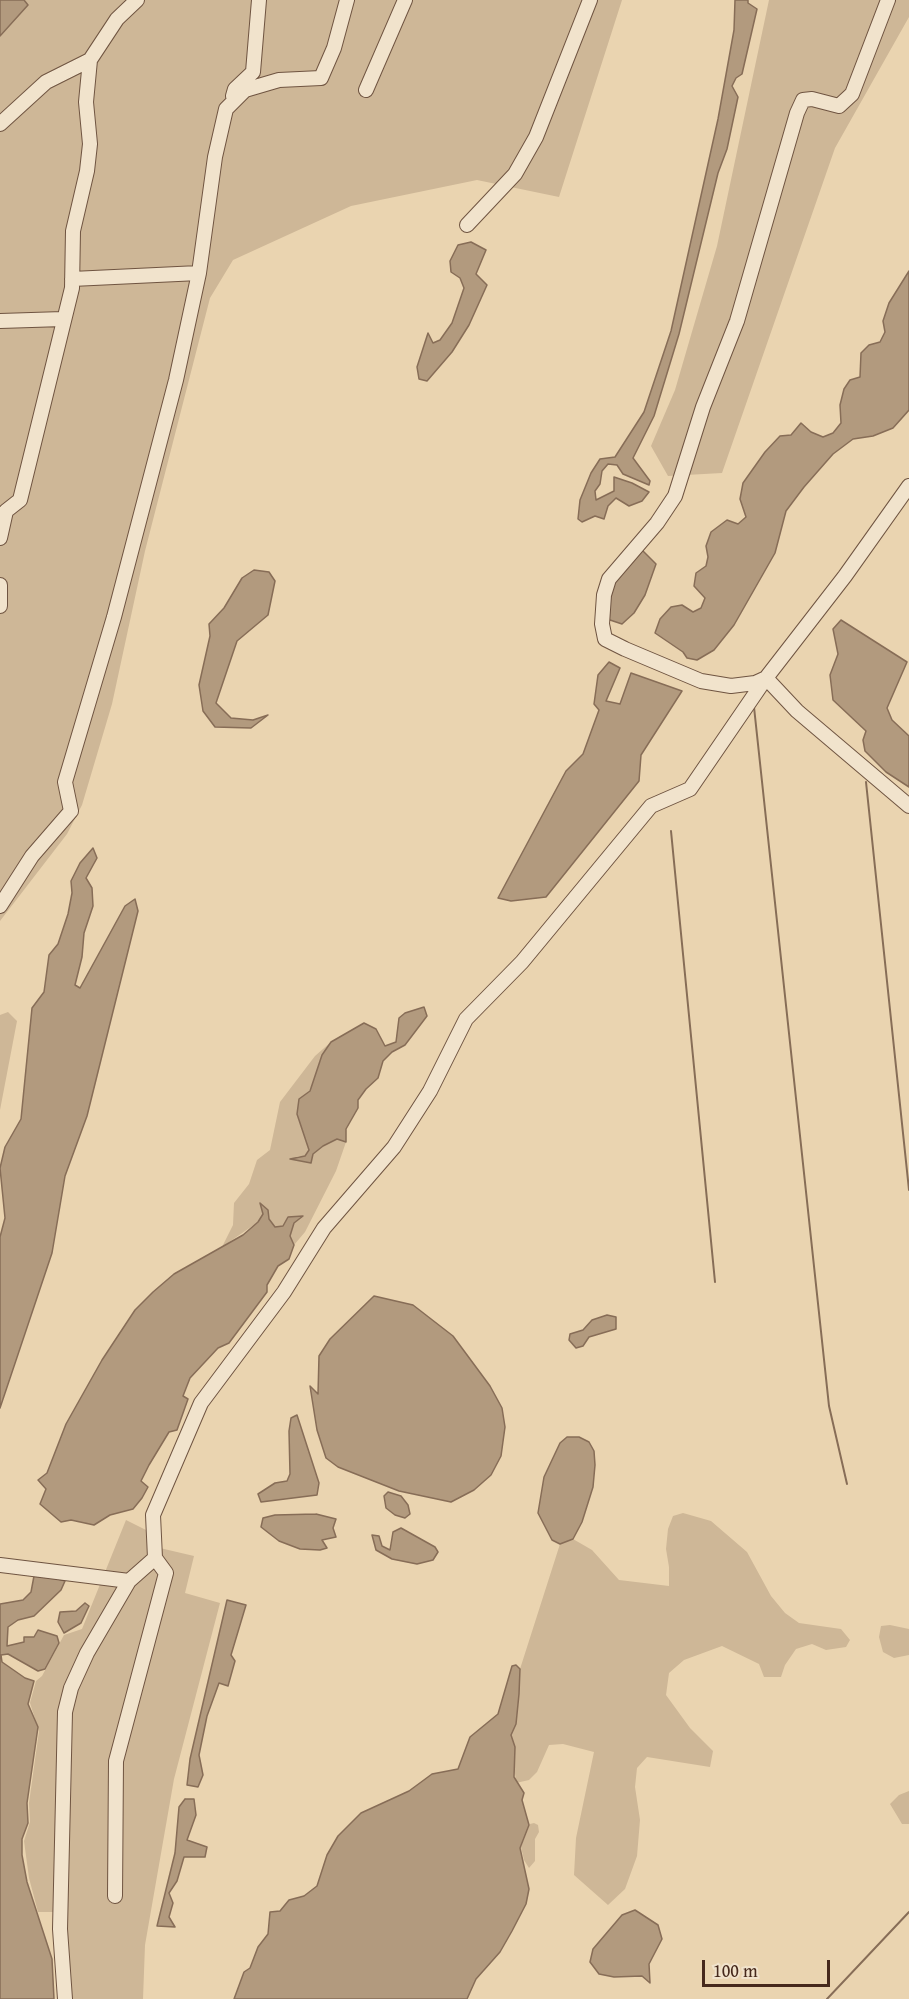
<!DOCTYPE html>
<html>
<head>
<meta charset="utf-8">
<style>
  body { margin:0 }
  #map { position:relative; width:909px; height:1999px; overflow:hidden; background:#ead4b0; font-family:"Gentium Book Plus",serif }
  canvas { display:block }
  .scale { position:absolute; left:702px; top:1960px; width:128px; height:27px; box-sizing:border-box; border:3px solid #46291c; border-top:0; padding-left:8px; font-size:18px; line-height:21px; white-space:nowrap; color:#46291c; -webkit-text-stroke:4px #f1e3cc; paint-order:stroke }
</style>
</head>
<body>
<div id="map">
<canvas width="909" height="1999"></canvas>
<div class="scale">100 m</div>
</div>
<script>
const g = document.querySelector('canvas').getContext('2d');
g.lineJoin = 'round';
function fillPath(path, color) { g.fillStyle = color; g.fill(path, 'evenodd'); }
const poly = rows => new Path2D(rows.map(r => 'M' + r).join(''));
function strokePath(path, color, width, dash) { g.strokeStyle = color; g.lineWidth = width; g.lineCap = dash ? 'butt' : 'round'; g.setLineDash(dash || []); g.stroke(path); }
fillPath(poly([
  [0,0,622,0,559,197,477,180,351,206,233,260,210,298,145,551,112,704,82,805,67,834,0,921],
  [769,0,909,0,909,17,835,148,722,473,668,476,651,446,675,390,717,246],
  [8,1012,17,1021,0,1110,0,1015],
  [331,1042,322,1055,318,1074,297,1114,309,1150,305,1156,296,1156,311,1163,313,1154,323,1146,337,1139,346,1142,336,1171,305,1232,294,1245,290,1236,294,1223,302,1217,283,1226,274,1227,269,1220,268,1210,260,1203,263,1214,258,1222,222,1247,233,1225,234,1203,249,1184,257,1160,270,1150,280,1102,315,1056],
  [683,1513,711,1521,747,1552,771,1596,785,1613,799,1623,841,1629,850,1640,846,1647,826,1650,812,1644,796,1649,785,1665,781,1677,764,1677,759,1664,722,1646,684,1660,669,1673,666,1695,690,1728,713,1751,710,1767,647,1757,637,1768,635,1787,640,1820,637,1856,625,1889,608,1905,574,1875,576,1838,594,1752,563,1744,549,1745,537,1772,529,1780,516,1783,511,1735,516,1724,520,1669,560,1544,573,1539,592,1550,619,1580,669,1586,669,1567,666,1549,668,1529,673,1516],
  [126,1520,146,1530,147,1545,194,1556,185,1593,220,1603,174,1779,145,1945,143,1999,66,1999,61,1912,38,1912,29,1878,24,1841,30,1822,29,1803,39,1731,30,1703,36,1681,42,1676,64,1635,82,1629],
  [890,1625,909,1629,909,1655,894,1658,883,1652,879,1637,881,1626],
  [909,1791,909,1824,902,1824,890,1804,899,1795],
  [534,1823,538,1825,539,1832,535,1839,535,1861,529,1868,524,1860,521,1847,530,1824]
]), '#ceb797');
const water = poly([
  [0,0,24,0,28,5,0,36,0,0],
  [735,0,748,0,748,3,757,9,742,74,736,78,732,86,738,97,727,149,718,173,679,334,654,416,633,458,650,481,649,485,623,474,617,465,608,464,602,471,600,484,595,491,596,500,614,491,614,477,632,483,649,492,642,501,629,506,616,498,608,506,604,519,595,516,582,522,578,519,580,500,591,473,600,459,615,457,644,412,671,331,718,119,734,30,735,0],
  [471,242,486,250,476,274,487,285,469,325,452,352,427,381,419,379,417,367,428,333,433,343,440,340,452,323,464,288,460,278,451,272,450,261,458,245,471,242],
  [909,271,909,410,893,428,873,436,853,439,833,454,804,487,786,511,775,553,734,625,714,650,697,660,687,658,683,652,655,633,660,619,671,607,682,605,693,612,701,608,705,598,694,586,696,573,706,566,708,557,706,546,711,532,727,520,738,524,746,517,740,499,743,483,765,452,780,436,791,435,801,423,811,432,823,437,833,433,841,423,840,405,844,389,850,380,860,377,861,353,869,345,880,342,885,332,883,321,889,303,909,271],
  [640,548,656,564,645,595,634,613,622,624,607,619,610,583,640,548],
  [254,570,269,572,275,581,268,615,237,641,216,703,231,718,253,720,268,715,251,728,215,727,203,711,199,685,210,636,209,624,224,608,242,578,254,570],
  [841,620,907,662,887,708,892,720,909,736,909,787,886,772,865,751,863,740,866,731,833,700,830,675,838,654,833,629,841,620],
  [609,662,620,668,606,701,620,704,631,673,682,691,641,755,639,781,546,897,511,901,498,898,566,771,583,754,599,710,594,704,598,675,609,662],
  [93,848,97,858,86,878,92,888,93,906,84,933,82,957,75,985,80,988,125,906,135,899,138,911,87,1116,65,1176,52,1253,0,1408,0,1237,5,1218,0,1168,5,1147,21,1119,32,1008,44,992,49,955,58,944,68,914,72,893,71,881,80,863,93,848],
  [424,1007,427,1016,405,1045,392,1052,383,1061,378,1078,366,1089,358,1100,358,1108,346,1129,346,1142,337,1139,323,1146,313,1154,311,1163,290,1159,305,1156,309,1150,297,1114,299,1099,310,1091,322,1055,331,1042,364,1023,376,1029,385,1046,396,1042,399,1018,405,1013,424,1007],
  [260,1203,268,1210,269,1219,275,1227,283,1226,288,1217,303,1216,294,1223,290,1236,294,1245,289,1259,278,1266,267,1285,267,1292,229,1343,218,1348,190,1378,183,1396,188,1399,177,1430,169,1432,149,1465,141,1481,148,1487,142,1498,133,1509,110,1515,94,1525,71,1520,61,1522,40,1504,46,1489,38,1480,47,1473,66,1424,102,1360,135,1310,153,1292,174,1274,243,1235,258,1222,263,1214,260,1203],
  [374,1296,413,1305,453,1336,490,1386,502,1408,505,1427,501,1456,491,1475,474,1490,451,1502,399,1491,338,1467,326,1458,317,1430,310,1386,318,1394,319,1356,330,1339,374,1296],
  [607,1315,616,1317,616,1329,589,1337,583,1346,576,1348,569,1340,570,1334,583,1330,592,1320,607,1315],
  [297,1415,319,1483,317,1495,261,1502,258,1494,275,1483,287,1481,290,1474,289,1431,291,1418,297,1415],
  [567,1437,579,1437,589,1442,594,1451,595,1465,593,1487,582,1522,573,1539,560,1544,552,1540,538,1513,544,1477,560,1443,567,1437],
  [388,1492,401,1496,408,1505,410,1514,405,1518,395,1515,386,1508,384,1496,388,1492],
  [316,1514,336,1519,333,1528,336,1537,322,1540,327,1548,320,1550,300,1549,279,1541,261,1527,263,1518,275,1515,316,1514],
  [401,1528,435,1547,438,1552,433,1560,417,1564,392,1559,376,1550,372,1535,379,1536,382,1546,390,1550,393,1532,401,1528],
  [34,1576,48,1576,65,1581,61,1590,34,1616,18,1620,8,1627,7,1646,24,1642,24,1637,34,1637,38,1630,57,1636,59,1643,45,1669,38,1671,8,1654,1,1655,2,1662,25,1678,34,1681,28,1704,38,1727,27,1803,28,1823,22,1839,22,1855,27,1882,52,1959,54,1999,0,1999,0,1604,23,1600,31,1592,34,1576],
  [227,1600,246,1605,231,1655,235,1661,228,1686,219,1683,207,1716,199,1755,203,1775,198,1787,187,1785,190,1759,227,1600],
  [85,1603,89,1606,81,1623,64,1633,58,1622,60,1612,76,1611,85,1603],
  [516,1665,520,1669,519,1694,516,1724,511,1735,515,1747,514,1777,524,1793,522,1800,529,1825,520,1848,529,1889,526,1904,512,1931,500,1952,476,1979,467,1999,234,1999,244,1972,250,1968,258,1947,268,1934,270,1912,280,1911,289,1900,304,1896,317,1886,327,1855,338,1836,361,1813,409,1791,432,1774,458,1769,470,1737,498,1714,512,1666,516,1665],
  [185,1799,194,1799,196,1815,187,1840,207,1847,205,1857,184,1857,177,1881,169,1893,173,1903,169,1917,175,1927,157,1926,175,1853,179,1807,185,1799],
  [635,1910,658,1925,662,1939,649,1964,650,1983,642,1976,614,1977,599,1974,590,1962,593,1949,622,1915,635,1910]
]);
fillPath(water, '#b29a7e');
strokePath(water, '#876d57', 1.5);
strokePath(poly([
  [754,707,829,1406,847,1484],
  [866,782,909,1190],
  [671,831,715,1282],
  [827,1999,909,1912]
]), '#876d57', 2);
const minor = poly([
  [366,90,405,0],
  [233,96,235,89,253,72,259,0],
  [0,124,46,82,90,60,117,19,137,0],
  [467,225,515,174,536,137,590,0],
  [72,279,199,273],
  [0,321,63,319],
  [0,538,6,511,20,500,72,288,73,231,87,171,90,144,86,102,90,60],
  [0,585,0,606],
  [766,678,755,683,731,686,701,681,625,649,605,639,602,624,604,595,609,579,657,523,675,496,703,407,737,321,797,113,803,100,812,99,839,106,852,94,888,0],
  [766,678,797,711,909,806],
  [0,906,32,856,71,811,65,782,114,617,176,380,199,273,215,157,226,109,245,90,279,80,321,78,334,48,347,0],
  [0,1565,129,1581,155,1558],
  [115,1896,116,1761,166,1573,155,1558,153,1515,201,1403,284,1292,324,1228,394,1147,430,1091,466,1019,522,962,651,806,690,789,766,678,845,576,909,486],
  [65,1999,60,1929,65,1712,71,1688,87,1653,129,1581]
]);
strokePath(minor, '#6f5441', 16);
strokePath(minor, '#f1e3cc', 14);
</script>
</body>
</html>
